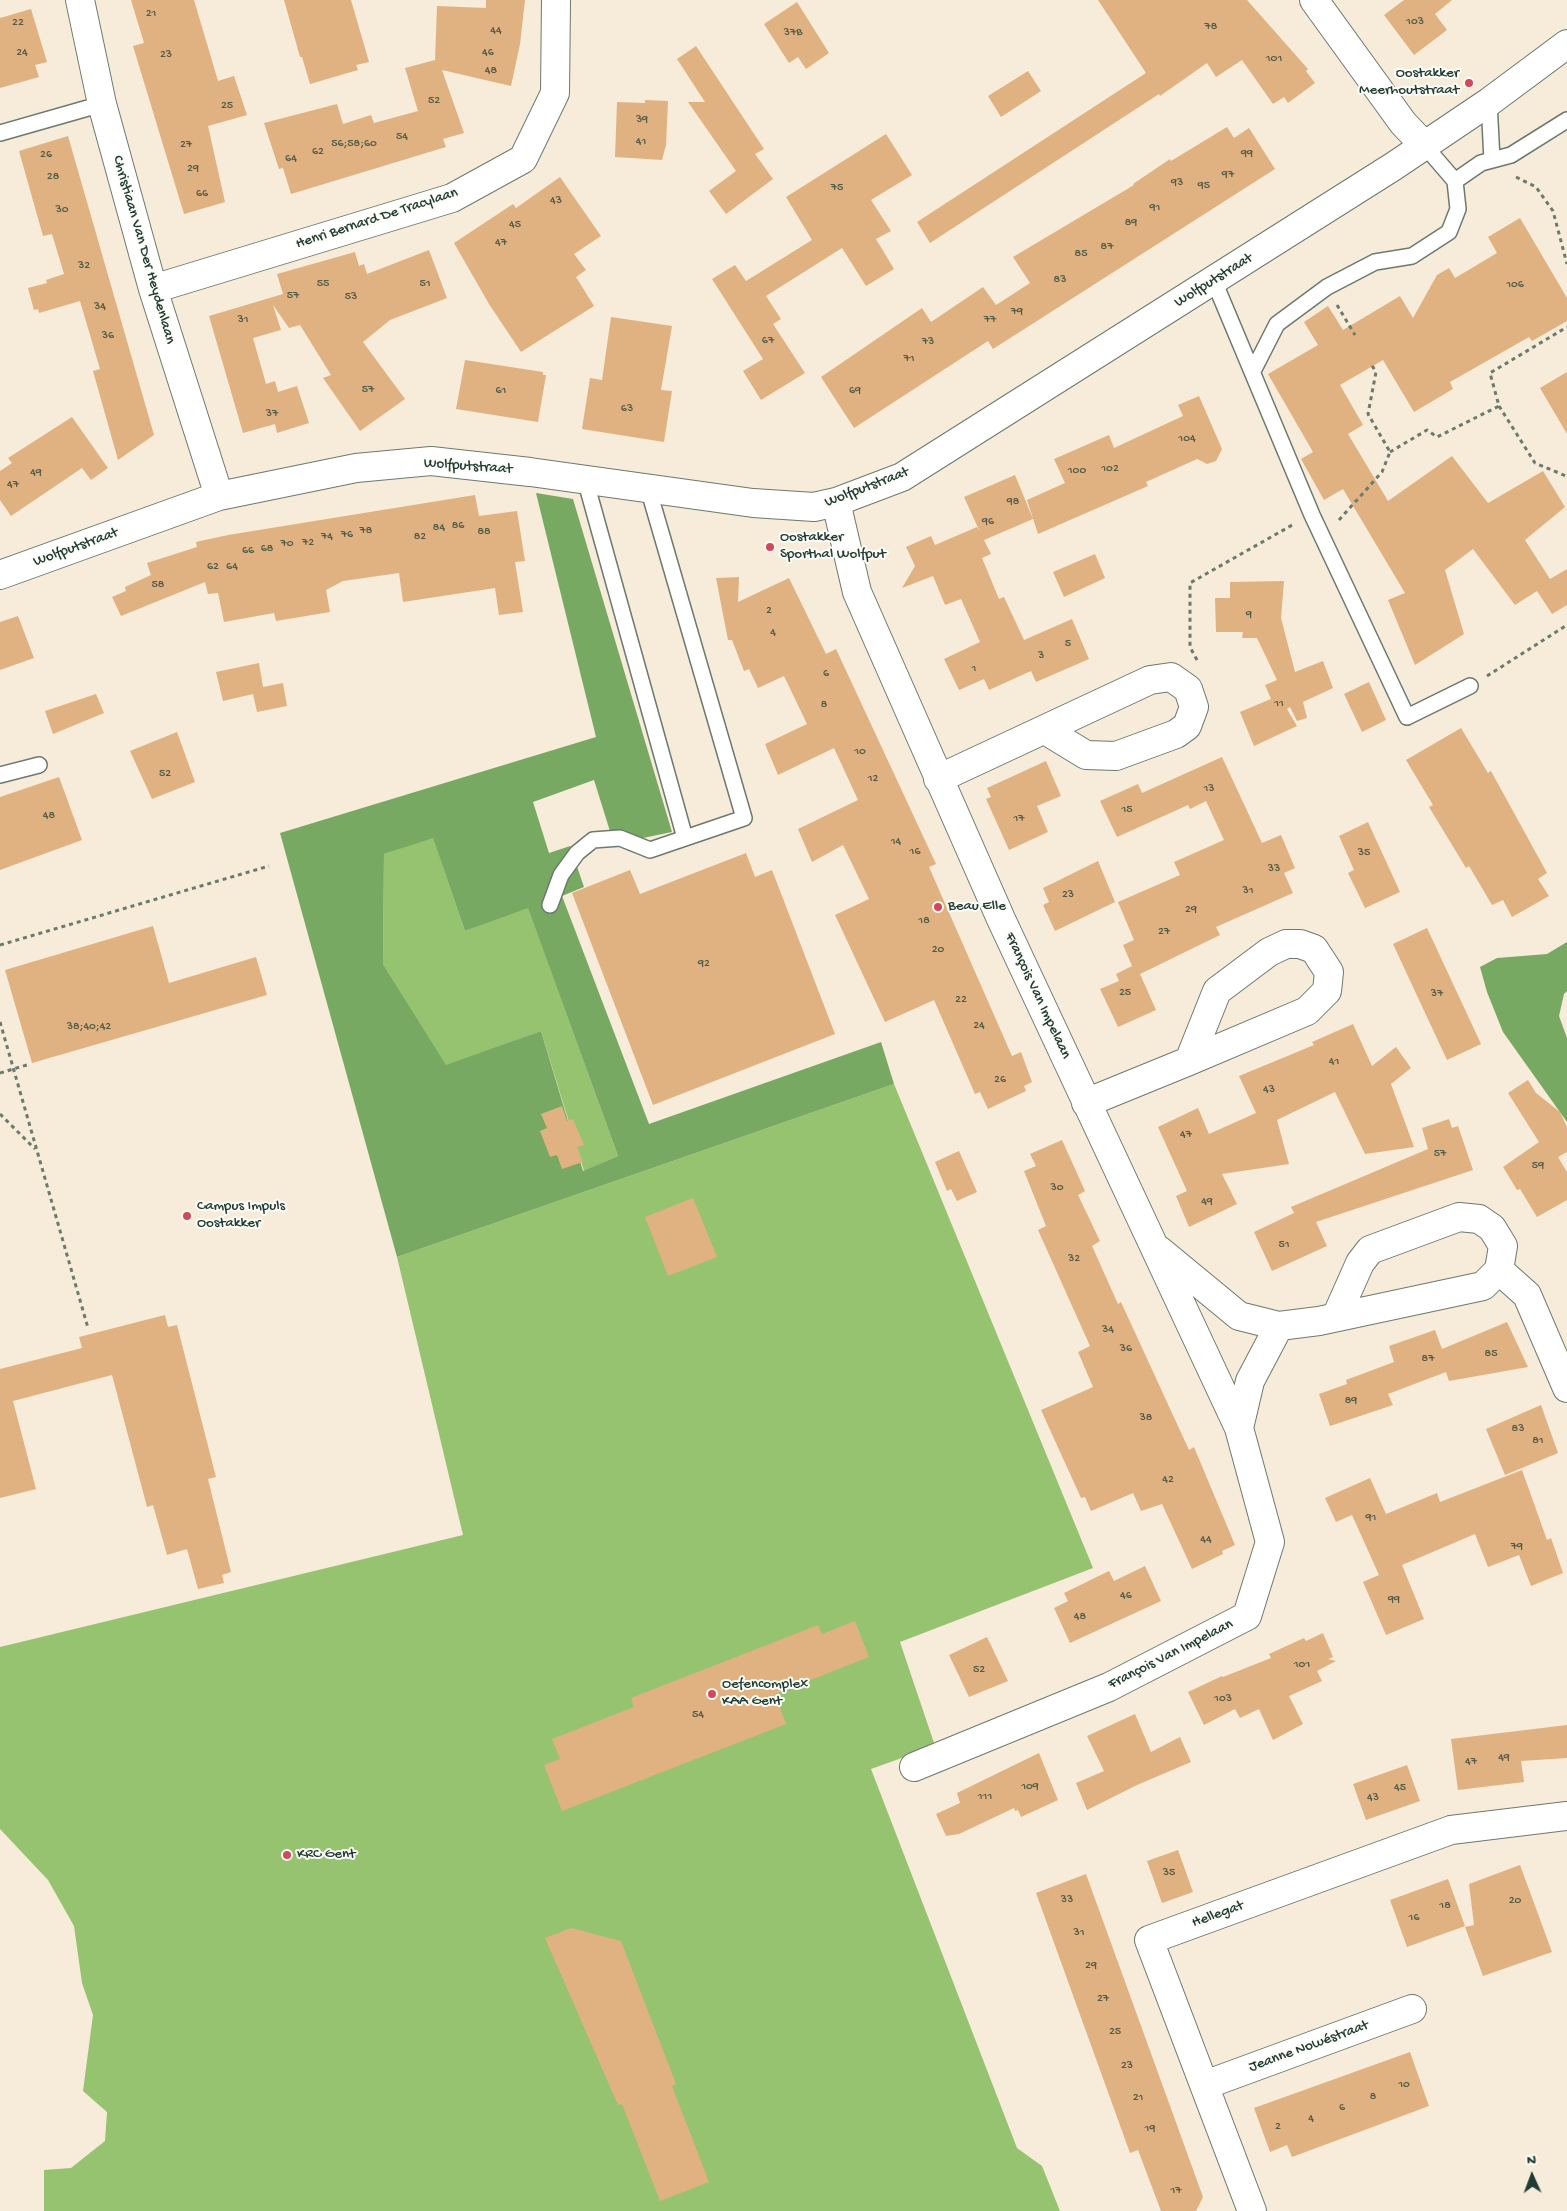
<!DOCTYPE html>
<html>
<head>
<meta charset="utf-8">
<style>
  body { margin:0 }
  #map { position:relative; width:1567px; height:2211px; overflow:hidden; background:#f7ebd9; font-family:"Gochi Hand",sans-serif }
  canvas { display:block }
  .north { position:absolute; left:1507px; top:2151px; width:50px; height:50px; -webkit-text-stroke:4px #fdfcf7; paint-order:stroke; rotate:358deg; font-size:14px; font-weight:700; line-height:20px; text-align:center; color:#1f3d34 }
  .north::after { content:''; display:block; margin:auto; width:18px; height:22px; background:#1f3d34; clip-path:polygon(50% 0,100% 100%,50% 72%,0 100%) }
</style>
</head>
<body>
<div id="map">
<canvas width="1567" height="2211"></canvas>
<div class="north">N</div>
</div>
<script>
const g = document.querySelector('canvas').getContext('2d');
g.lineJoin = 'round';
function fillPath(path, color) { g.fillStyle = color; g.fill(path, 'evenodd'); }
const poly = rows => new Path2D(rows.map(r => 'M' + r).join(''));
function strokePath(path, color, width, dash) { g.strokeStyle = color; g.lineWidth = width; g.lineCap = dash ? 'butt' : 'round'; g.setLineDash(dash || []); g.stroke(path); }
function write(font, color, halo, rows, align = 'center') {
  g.font = font + ' "Gochi Hand",sans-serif'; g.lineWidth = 4; g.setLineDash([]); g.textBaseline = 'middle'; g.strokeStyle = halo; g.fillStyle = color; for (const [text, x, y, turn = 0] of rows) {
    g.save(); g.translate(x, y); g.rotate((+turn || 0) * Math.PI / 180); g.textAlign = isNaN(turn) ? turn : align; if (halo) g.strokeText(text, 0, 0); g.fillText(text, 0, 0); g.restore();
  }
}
fillPath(poly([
  [433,837,465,931,528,907,618,1156,584,1171,541,1031,446,1066,383,964,384,854],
  [894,1084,1093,1568,900,1642,935,1746,871,1769,1017,2148,1042,2166,1060,2211,44,2211,44,2170,71,2168,105,2141,107,2112,83,2091,93,2015,82,1983,74,1926,48,1880,0,1829,0,1647,463,1535,397,1257]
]), '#96c370');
fillPath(poly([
  [536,493,573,499,672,832,614,844,594,780,533,802,549,853,570,846,584,887,562,896,649,1124,881,1042,894,1084,397,1257,280,833,596,737],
  [433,838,465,931,528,908,618,1156,583,1171,541,1031,446,1065,383,964,384,854],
  [1567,942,1567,991,1564,994,1559,1016,1567,1038,1567,1122,1503,1032,1487,992,1480,967,1497,958,1547,954]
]), '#78a962');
fillPath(poly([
  [131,0,194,0,218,81,234,76,247,115,208,126,225,202,184,214,133,46,144,43],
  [284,0,351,0,369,62,356,65,358,70,310,84,302,57,300,57],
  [486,0,525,0,520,44,511,86,442,70,464,133,443,139,446,147,291,194,283,168,279,169,264,123,337,104,343,124,371,115,374,123,418,111,405,68,435,60,437,6,486,8],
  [1098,0,1247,0,1308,69,1306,71,1315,83,1288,103,1284,97,1273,104,1242,60,1216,77,1207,63,1160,96,1159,94,930,243,917,222,1146,73],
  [1404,0,1452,0,1435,14,1447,30,1414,55,1384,15],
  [797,2,829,53,806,69,798,57,789,63,764,24],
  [31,9,47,62,35,65,39,77,0,88,0,18],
  [696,46,764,149,755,154,773,179,726,214,709,191,736,171,688,102,705,102,677,59],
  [1028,71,1041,91,1001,117,988,96],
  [645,100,668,101,666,145,662,160,615,157,617,102,645,103],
  [1227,127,1234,138,1249,128,1275,169,993,349,988,341,854,428,821,377,922,308,931,322,983,287,996,305,1030,283,1013,257,1134,185,1133,184,1170,159,1171,161],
  [886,134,912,175,871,200,891,231,876,239,894,269,866,286,842,248,766,296,781,319,773,324,805,373,761,400,743,371,763,359,712,279,735,265,746,281,812,240,786,197],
  [68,136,154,435,118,460,93,371,100,369,80,301,39,313,38,309,34,310,28,288,47,283,46,280,64,274,52,234,43,236,19,151],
  [560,177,601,236,574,254,586,270,576,277,594,306,521,352,489,304,454,243,513,204,516,208],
  [1520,218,1567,298,1567,321,1532,341,1529,337,1450,382,1453,389,1414,412,1383,360,1340,385,1363,425,1348,434,1388,501,1452,456,1488,503,1543,471,1565,507,1525,540,1550,579,1567,569,1567,605,1552,614,1537,591,1515,605,1473,549,1445,570,1464,634,1415,665,1388,600,1405,593,1343,489,1324,500,1301,459,1313,452,1268,374,1318,345,1304,322,1328,306,1343,330,1400,296,1413,318,1437,275,1449,268,1455,278,1497,253,1488,237],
  [429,250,447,298,390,320,363,342,405,399,360,431,323,378,331,375,300,325,289,328,273,305,281,330,253,338,266,384,275,381,278,392,297,386,309,423,277,433,275,424,243,433,209,316,283,294,277,274,355,252,359,266,364,264,367,274],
  [611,317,672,326,661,390,672,391,664,442,582,429,590,378,602,380],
  [465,360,543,372,543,375,546,375,538,422,456,409],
  [1567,372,1567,434,1540,388],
  [1199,396,1222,449,1216,461,1207,464,1197,459,1146,482,1148,486,1038,534,1027,500,1065,483,1054,459,1109,435,1114,448,1183,416,1178,405],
  [72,417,108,468,91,480,82,468,11,516,0,500,0,471,12,463,8,458],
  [1015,475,1033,519,984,540,991,554,982,558,999,599,1004,597,1024,640,1072,619,1089,659,1036,682,1031,671,989,690,984,679,959,690,944,659,980,642,961,599,945,605,933,576,902,588,915,566,906,547,931,536,935,545,977,527,980,532,964,497],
  [475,495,479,516,517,511,525,561,515,562,523,612,499,615,495,588,403,602,399,573,343,581,326,590,330,612,276,621,274,613,224,622,218,593,208,594,205,582,121,616,112,597,126,591,125,587,151,575,147,563,197,547,196,542,228,535],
  [1095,554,1105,578,1064,597,1053,572],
  [739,577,738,602,789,578,826,654,836,649,936,864,929,867,1012,1056,1021,1052,1032,1082,1024,1086,1026,1091,988,1109,980,1092,975,1094,934,1000,885,1022,835,915,869,899,843,845,812,862,798,829,858,800,834,748,778,775,765,744,807,724,784,676,758,688,749,669,744,671,732,640,728,640,716,578],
  [1284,581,1281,618,1295,672,1323,661,1333,688,1303,702,1307,718,1297,721,1290,707,1287,709,1297,726,1254,746,1240,712,1271,699,1265,685,1277,680,1257,638,1242,638,1243,632,1216,632,1215,598,1230,598,1230,582],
  [18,616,34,658,0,670,0,622],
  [259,663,263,687,283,683,287,706,257,712,253,694,223,701,216,672],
  [1369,682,1386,720,1362,732,1344,694],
  [96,694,104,713,53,734,45,711],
  [1461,728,1488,773,1491,771,1547,873,1538,879,1549,896,1512,917,1503,900,1492,905,1469,866,1466,868,1429,807,1433,805,1406,760],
  [177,732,195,782,152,799,130,751],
  [1222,757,1262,843,1281,835,1295,868,1284,873,1293,893,1216,927,1220,935,1140,974,1156,1010,1118,1027,1100,989,1119,981,1116,974,1132,966,1123,945,1134,940,1118,902,1180,875,1174,862,1224,840,1206,801,1190,809,1188,805,1117,837,1100,801,1138,784,1142,793],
  [1046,761,1061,796,1037,806,1048,832,1009,850,986,799,991,797,987,788],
  [59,777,82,840,0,870,0,797],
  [1368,822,1400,892,1365,908,1348,873,1354,870,1339,836],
  [746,853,755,877,772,870,835,1034,653,1105,572,893,630,870,640,894],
  [1098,861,1115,902,1055,931,1043,905,1049,902,1043,888],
  [153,926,169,983,256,957,267,995,32,1063,5,970],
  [1427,928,1481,1044,1447,1060,1393,944],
  [1353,1024,1372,1066,1396,1047,1411,1068,1391,1084,1414,1147,1365,1154,1335,1092,1277,1120,1289,1164,1222,1174,1237,1204,1189,1227,1176,1196,1187,1191,1158,1127,1198,1108,1209,1134,1256,1113,1239,1076,1314,1045,1312,1042],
  [1528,1080,1536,1093,1560,1112,1567,1127,1567,1152,1558,1157,1567,1172,1567,1200,1537,1217,1520,1189,1517,1190,1503,1167,1539,1142,1508,1093],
  [562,1106,567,1121,573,1119,584,1145,577,1147,583,1162,562,1169,557,1155,550,1157,540,1131,547,1128,541,1114],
  [1449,1119,1452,1128,1458,1126,1473,1170,1316,1222,1327,1246,1272,1271,1254,1232,1294,1213,1291,1207,1428,1149,1422,1128],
  [1062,1140,1085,1191,1078,1195,1100,1241,1092,1246,1118,1304,1121,1302,1189,1450,1194,1447,1235,1545,1222,1551,1223,1554,1192,1569,1162,1504,1141,1511,1133,1493,1091,1511,1085,1497,1081,1498,1041,1410,1093,1387,1078,1352,1090,1346,1038,1230,1046,1226,1024,1171,1036,1166,1030,1154],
  [959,1151,977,1192,957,1201,951,1189,947,1191,935,1162],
  [693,1198,717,1257,668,1276,645,1217],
  [165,1315,168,1327,177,1325,216,1477,208,1479,231,1572,222,1575,224,1583,198,1589,187,1549,167,1555,153,1505,147,1507,112,1375,13,1401,36,1489,0,1498,0,1369,82,1348,79,1337],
  [1507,1322,1528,1367,1449,1381,1446,1372,1388,1394,1393,1405,1330,1426,1319,1394,1347,1384,1346,1380,1394,1362,1389,1346,1435,1330,1442,1349],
  [1541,1405,1558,1453,1505,1475,1486,1429],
  [1522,1470,1547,1540,1551,1538,1563,1573,1531,1586,1519,1555,1488,1567,1475,1534,1402,1565,1424,1619,1386,1635,1363,1582,1379,1575,1352,1515,1336,1522,1325,1498,1370,1478,1386,1514,1437,1493,1440,1502],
  [1145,1566,1161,1601,1070,1643,1054,1608,1068,1601,1064,1593,1109,1571,1114,1581],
  [855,1621,869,1657,775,1694,786,1724,562,1811,544,1765,560,1759,552,1739,634,1707,631,1698,818,1625,822,1634],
  [1323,1633,1333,1657,1328,1659,1336,1661,1317,1671,1322,1681,1289,1696,1303,1724,1273,1740,1259,1709,1240,1718,1235,1709,1204,1725,1188,1692,1222,1676,1223,1677,1271,1658,1269,1654,1304,1638,1306,1641],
  [987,1637,1008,1681,969,1697,949,1655],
  [1135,1714,1151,1752,1180,1737,1191,1762,1137,1785,1087,1810,1076,1783,1104,1771,1087,1736],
  [1567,1725,1567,1758,1521,1761,1524,1782,1458,1790,1451,1739],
  [1039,1753,1058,1800,1021,1817,1018,1810,1015,1811,1014,1808,959,1834,946,1836,936,1814,960,1803,957,1793],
  [1407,1765,1420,1801,1366,1820,1353,1784],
  [1178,1850,1193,1892,1162,1903,1147,1861],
  [1520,1865,1552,1952,1483,1976,1465,1927,1474,1925,1469,1884],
  [1086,1874,1203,2197,1196,2211,1161,2211,1138,2150,1130,2153,1036,1893],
  [1448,1879,1465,1926,1407,1947,1390,1900],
  [571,1928,621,1941,676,2084,672,2086,709,2182,660,2201,622,2104,618,2105,545,1938],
  [1410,2052,1429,2106,1292,2157,1287,2145,1270,2152,1254,2108]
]), '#e0b281');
const service = poly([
  [1489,102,1492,160],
  [0,133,102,104],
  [1455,181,1481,163,1511,155,1567,120],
  [1214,281,1312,515,1407,717,1470,686],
  [1253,371,1277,324,1327,287,1375,262,1412,256,1449,232,1458,209,1455,181,1424,145],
  [585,479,685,838],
  [0,775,39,765],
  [550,905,561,875,577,853,593,840,620,838,650,850,744,818,648,488]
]);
const minor = poly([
  [80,0,102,104,153,289,219,496],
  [1314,0,1403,123,1424,145],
  [153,289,452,198,523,159,555,93,556,0],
  [836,502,857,592,1001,919,1239,1428,1270,1542,1247,1616,1109,1687,914,1767],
  [0,575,219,496,356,468,431,461,530,472,753,503,814,507,836,502,902,477,1394,166,1489,102,1567,44],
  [938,779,1150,680,1171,677,1188,689,1194,707,1187,726,1176,734,1116,756,1086,755,1045,730],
  [1086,1103,1189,1061,1307,1011,1327,991,1329,972,1314,949,1300,944,1286,944,1269,952,1217,991,1189,1061],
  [1159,1250,1239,1316,1279,1326,1319,1321,1483,1286,1499,1270,1503,1246,1492,1228,1479,1219,1459,1217,1370,1250,1360,1263,1336,1317],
  [1499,1270,1527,1295,1567,1388],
  [1239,1428,1250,1381,1279,1326],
  [1205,2085,1412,2009],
  [1252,2211,1149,1940,1451,1830,1567,1816]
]);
strokePath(service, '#6b7a6e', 18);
strokePath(minor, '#6b7a6e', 30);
strokePath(poly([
  [1516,177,1536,187,1553,211,1567,264],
  [1337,305,1355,335],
  [1499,406,1535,463,1566,476,1567,478],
  [1390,452,1427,430,1437,437,1499,406,1490,373,1567,327],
  [1339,520,1382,472,1390,452,1368,414,1376,372,1371,364],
  [1197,660,1190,647,1190,583,1294,524],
  [1487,676,1567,625],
  [0,945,269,866],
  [0,1022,88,1328],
  [0,1073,30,1064],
  [0,1114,35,1149]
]), '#6b7a6e', 3, [4, 4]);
strokePath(service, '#fff', 15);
strokePath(minor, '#fff', 28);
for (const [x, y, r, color] of [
  [1469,83,5,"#d1495b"],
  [770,547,5,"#d1495b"],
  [938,907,5,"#d1495b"],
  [187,1216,5,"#d1495b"],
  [712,1694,5,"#d1495b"],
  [287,1855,5,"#d1495b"]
]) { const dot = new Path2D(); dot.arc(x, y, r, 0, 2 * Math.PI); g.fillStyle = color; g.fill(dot); strokePath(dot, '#fdfcf7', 2); }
write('12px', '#4f5a47', null, [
  ["21",151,14],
  ["103",1415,22],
  ["22",18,23],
  ["78",1211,27],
  ["44",496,31],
  ["37B",793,33],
  ["24",22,53],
  ["46",488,53],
  ["23",166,55],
  ["101",1274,59],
  ["48",491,71],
  ["52",434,101],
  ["25",227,106],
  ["39",642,120],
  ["54",402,137],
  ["41",641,142],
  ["56;58;60",354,144],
  ["27",186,145],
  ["62",318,152],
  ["99",1247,154],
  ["26",46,155],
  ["64",291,159],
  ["29",193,169],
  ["97",1228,175],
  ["28",53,177],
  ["93",1177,183],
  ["95",1204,186],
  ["75",837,188],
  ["66",202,194],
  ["43",556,201],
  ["91",1155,208],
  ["30",62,210],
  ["89",1131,223],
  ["45",515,225],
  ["47",501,243],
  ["87",1107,247],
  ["85",1081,254],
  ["32",84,266],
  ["83",1060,280],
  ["55",323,284],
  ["51",425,284],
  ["106",1515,285],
  ["57",293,296],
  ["53",351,297],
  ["34",100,307],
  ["79",1017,312],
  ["31",243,320],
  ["77",990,320],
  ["36",108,336],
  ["67",768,341],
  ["73",928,342],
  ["71",909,359],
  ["57",368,390],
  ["61",501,391],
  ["69",855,391],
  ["63",627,409],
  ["37",272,414],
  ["104",1187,439],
  ["102",1110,469],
  ["100",1077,471],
  ["49",36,473],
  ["47",13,485],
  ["98",1013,502],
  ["96",988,522],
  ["86",458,526],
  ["84",439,528],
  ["78",366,531],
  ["88",484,532],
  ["76",347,535],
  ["74",327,537],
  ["82",420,537],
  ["72",308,543],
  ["70",287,544],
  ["68",267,549],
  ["66",248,551],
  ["62",213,567],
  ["64",232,567],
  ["58",158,585],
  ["2",769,611],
  ["9",1249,615],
  ["4",773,633],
  ["5",1068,644],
  ["3",1041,656],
  ["1",974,669],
  ["6",826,674],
  ["11",1279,704],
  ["8",824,705],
  ["10",860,752],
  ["52",165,774],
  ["12",873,779],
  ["13",1209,789],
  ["15",1127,810],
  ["48",49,816],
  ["17",1019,819],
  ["14",896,842],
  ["16",915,852],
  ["35",1364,853],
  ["33",1274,869],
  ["31",1248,891],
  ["23",1068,895],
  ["29",1191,910],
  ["18",924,921],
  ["27",1164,932],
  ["20",938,950],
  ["92",704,964],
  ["25",1125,993],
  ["37",1437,994],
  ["22",961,1000],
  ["24",979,1026],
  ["38;40;42",89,1027],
  ["41",1334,1062],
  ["26",1000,1080],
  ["43",1269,1090],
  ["47",1186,1135],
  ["57",1440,1154],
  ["59",1538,1166],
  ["30",1057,1188],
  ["49",1207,1202],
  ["51",1284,1245],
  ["32",1074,1259],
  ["34",1108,1330],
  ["36",1126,1349],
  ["85",1491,1354],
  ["87",1428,1359],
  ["89",1351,1401],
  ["38",1146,1418],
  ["83",1518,1429],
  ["81",1538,1441],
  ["42",1168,1480],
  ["91",1371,1518],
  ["44",1206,1540],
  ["79",1517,1547],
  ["46",1126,1596],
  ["99",1394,1600],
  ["48",1080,1617],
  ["101",1302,1665],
  ["52",979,1670],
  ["103",1223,1699],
  ["54",698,1715],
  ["49",1504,1758],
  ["47",1471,1762],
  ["109",1030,1787],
  ["45",1400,1788],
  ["111",985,1797],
  ["43",1373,1798],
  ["35",1169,1873],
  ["33",1067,1900],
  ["20",1515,1901],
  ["18",1445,1906],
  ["16",1414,1918],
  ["31",1079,1933],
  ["29",1091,1966],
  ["27",1103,1999],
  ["25",1115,2032],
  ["23",1127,2066],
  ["10",1404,2085],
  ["8",1373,2097],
  ["21",1138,2098],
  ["6",1342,2108],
  ["4",1311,2119],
  ["2",1278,2127],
  ["19",1150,2129],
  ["17",1176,2191]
]);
write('15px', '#1f3d34', '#fdfcf7', [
  ["Oostakker",1459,74,"right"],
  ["Meerhoutstraat",1459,91,"right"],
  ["Oostakker",780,538],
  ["Sporthal Wolfput",780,555],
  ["Beau Elle",948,907],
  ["Campus Impuls",197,1207],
  ["Oostakker",197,1224],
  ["Oefencomplex",722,1685],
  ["KAA Gent",722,1702],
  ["KRC Gent",297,1855]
], 'left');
write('15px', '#1f3d34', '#fdfcf7', [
  ["Henri Bernard De Tracylaan",377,219,-18],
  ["Christiaan Van Der Heydenlaan",143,250,74],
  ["Wolfputstraat",1214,281,-32],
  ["Wolfputstraat",468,467,4],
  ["Wolfputstraat",867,488,-21],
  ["Wolfputstraat",76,548,-20],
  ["François Van Impelaan",1037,996,65],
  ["François Van Impelaan",1171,1655,-27],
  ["Hellegat",1218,1915,-20],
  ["Jeanne Nowéstraat",1309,2047,-20]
]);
</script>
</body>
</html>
